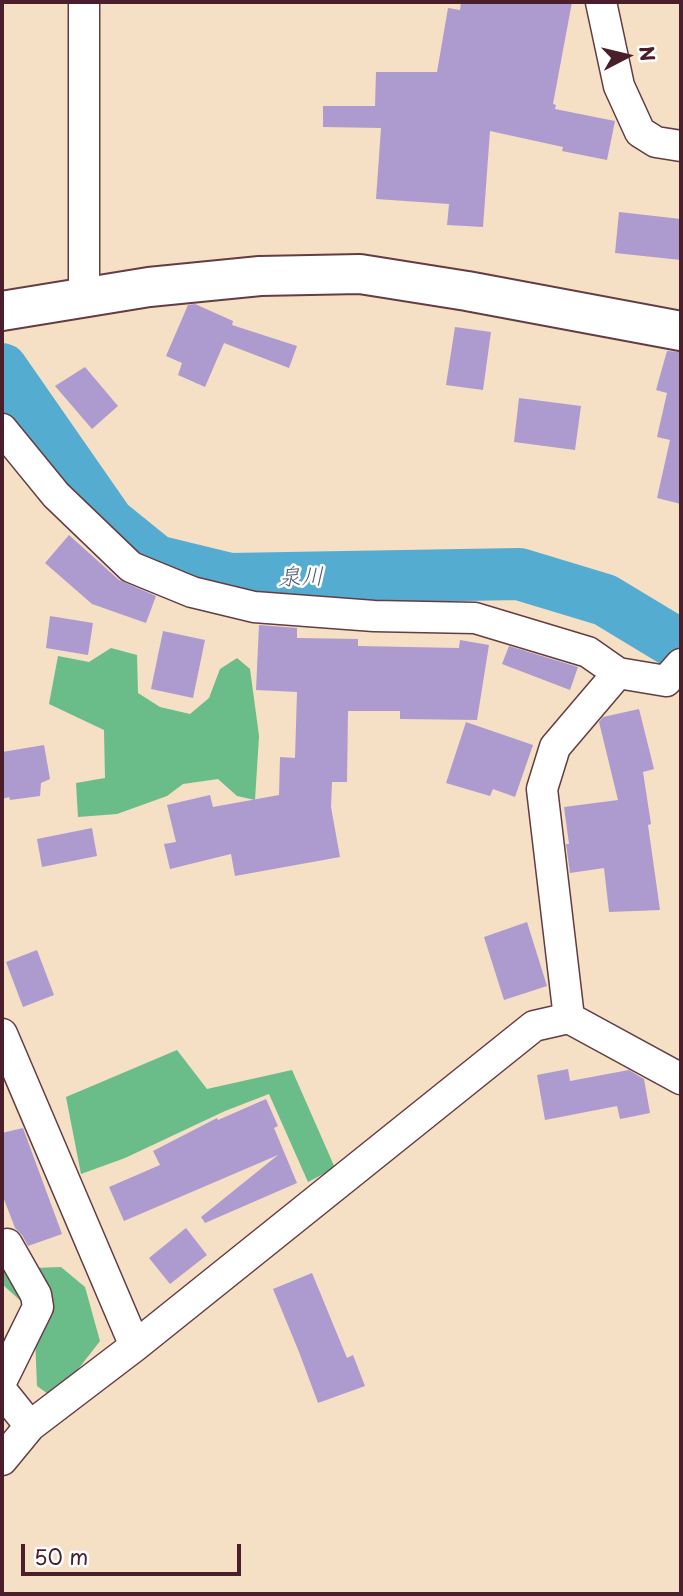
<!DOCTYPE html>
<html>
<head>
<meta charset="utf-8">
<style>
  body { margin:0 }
  #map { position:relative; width:683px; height:1596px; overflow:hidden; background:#f5dfc5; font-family:"Playpen Sans",sans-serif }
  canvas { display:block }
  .frame { position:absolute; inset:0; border:4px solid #4a1f2b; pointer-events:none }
  .north { position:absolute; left:592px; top:21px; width:70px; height:70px; -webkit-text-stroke:5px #fff; paint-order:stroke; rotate:83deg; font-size:19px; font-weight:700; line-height:28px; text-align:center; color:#4a1f2b }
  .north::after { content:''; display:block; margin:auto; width:24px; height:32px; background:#4a1f2b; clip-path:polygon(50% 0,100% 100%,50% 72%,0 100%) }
  .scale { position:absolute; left:21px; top:1544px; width:220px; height:32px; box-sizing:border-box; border:4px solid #4a1f2b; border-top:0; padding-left:9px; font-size:21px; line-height:24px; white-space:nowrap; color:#4a1f2b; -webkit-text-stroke:5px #fff; paint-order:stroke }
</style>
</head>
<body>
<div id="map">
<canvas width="683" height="1596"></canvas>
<div class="frame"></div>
<div class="north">N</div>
<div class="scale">50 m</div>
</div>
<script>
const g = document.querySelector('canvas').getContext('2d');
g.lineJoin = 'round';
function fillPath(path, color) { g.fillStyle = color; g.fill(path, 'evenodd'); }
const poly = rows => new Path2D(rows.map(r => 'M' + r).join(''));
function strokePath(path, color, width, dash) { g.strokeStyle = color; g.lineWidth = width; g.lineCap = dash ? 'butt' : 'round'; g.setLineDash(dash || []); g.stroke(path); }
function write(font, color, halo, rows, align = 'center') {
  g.font = font + ' "Playpen Sans","Klee One",sans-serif'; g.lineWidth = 5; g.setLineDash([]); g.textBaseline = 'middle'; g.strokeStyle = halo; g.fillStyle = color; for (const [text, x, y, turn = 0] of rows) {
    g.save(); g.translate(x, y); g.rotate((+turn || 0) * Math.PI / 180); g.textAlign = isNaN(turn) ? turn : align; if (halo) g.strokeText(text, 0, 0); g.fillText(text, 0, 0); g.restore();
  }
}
fillPath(poly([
  [111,648,137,655,138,693,160,707,190,714,209,698,220,669,237,658,250,669,259,736,255,800,237,796,218,779,183,784,167,796,117,814,78,817,76,783,105,778,104,730,49,704,58,656,89,662],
  [177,1050,207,1089,292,1070,335,1168,308,1182,269,1094,225,1111,125,1158,81,1174,66,1097],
  [2,1229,9,1248,33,1268,61,1267,85,1287,100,1341,55,1399,37,1386,34,1313,2,1284]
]), '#6abc89');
strokePath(poly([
  [2,369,109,523,156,561,230,579,519,574,605,600,681,646]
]), '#54acd1', 52);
fillPath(poly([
  [461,2,572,2,553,104,556,105,555,109,615,121,607,160,562,151,563,147,490,131,483,227,447,225,449,204,376,199,381,128,323,127,323,106,375,106,376,72,437,72,448,8,460,10],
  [619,212,681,219,681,260,615,253],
  [195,304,233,321,232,325,297,346,289,368,224,343,205,387,178,375,182,363,166,356,188,305],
  [455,327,491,332,483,390,446,385],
  [667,351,681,352,681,504,657,498,670,440,657,437,667,393,656,390],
  [85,367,118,406,92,429,55,386],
  [519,398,581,406,575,450,514,442],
  [69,535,119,580,156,596,146,623,92,604,45,563],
  [50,616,93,623,88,655,46,648],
  [259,625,297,628,297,638,358,639,358,646,459,648,460,640,489,645,477,720,400,719,400,711,348,711,347,782,332,782,331,807,340,857,235,876,231,854,170,869,164,844,176,842,167,805,210,795,213,807,279,795,280,757,295,758,297,692,256,690],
  [163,631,205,640,193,698,151,689],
  [509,646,578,667,570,690,502,664],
  [639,709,654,769,643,772,651,824,648,825,660,910,609,912,604,868,570,873,566,844,569,844,564,807,618,800,599,722,603,717],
  [466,722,533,745,515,797,493,789,490,796,446,783],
  [44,745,50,779,41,783,40,796,10,800,9,797,2,799,2,752],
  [92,828,97,856,42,867,37,839],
  [527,922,547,986,504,1000,484,937],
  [37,950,54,995,23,1007,6,962],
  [568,1069,570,1081,629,1070,644,1079,650,1113,620,1119,617,1106,545,1120,537,1075],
  [266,1099,278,1126,274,1128,297,1183,205,1223,201,1217,278,1155,124,1221,109,1187,160,1165,153,1151,217,1118,218,1120],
  [23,1128,62,1234,28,1246,22,1235,15,1228,2,1194,2,1133],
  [186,1228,207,1255,170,1284,149,1258],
  [312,1273,347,1358,353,1355,365,1386,318,1403,299,1352,273,1289]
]), '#ad9bd0');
const street = poly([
  [84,2,84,298],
  [601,2,619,86,640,132,656,142,681,146],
  [2,429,56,495,131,567,192,592,254,607,374,616,475,618,588,652,618,673],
  [681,664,666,681,618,673,555,747,542,789,569,1018,681,1079],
  [2,1034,135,1346],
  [2,1380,38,1307,36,1295,7,1244],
  [2,1391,30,1426],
  [2,1460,30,1426,135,1346,534,1026,569,1018]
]);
const secondary = poly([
  [2,311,149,287,260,276,360,274,467,291,681,331]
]);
strokePath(street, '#643c42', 33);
strokePath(secondary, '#643c42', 42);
strokePath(street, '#fff', 30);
strokePath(secondary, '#fff', 38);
write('italic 23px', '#4e5e76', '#fff', [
  ["泉川",301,578,-1]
]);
</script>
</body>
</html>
